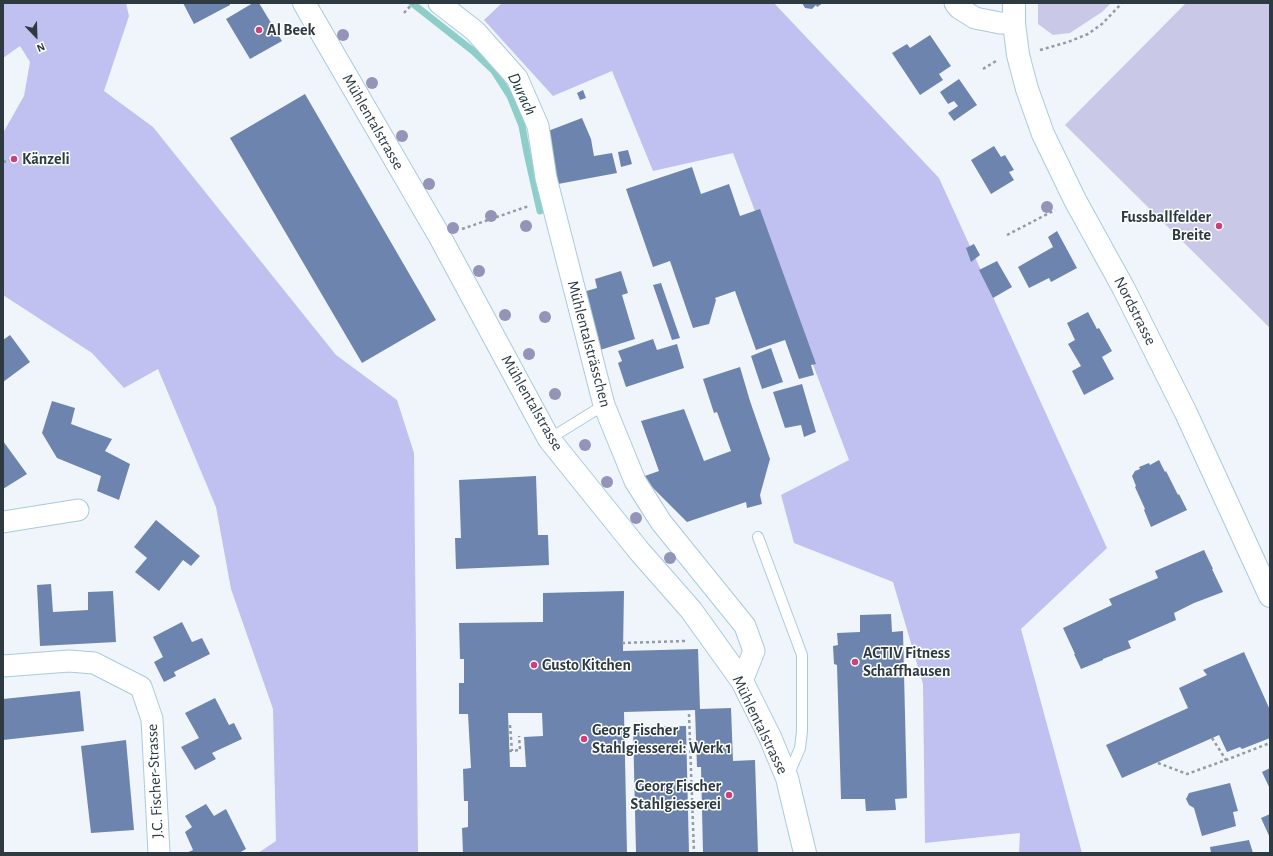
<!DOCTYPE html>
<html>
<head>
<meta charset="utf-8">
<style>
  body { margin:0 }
  #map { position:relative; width:1273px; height:856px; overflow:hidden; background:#eff5fa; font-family:"Alegreya Sans",sans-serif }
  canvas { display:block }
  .frame { position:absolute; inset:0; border:4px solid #2d3a42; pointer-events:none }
  .north { position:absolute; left:16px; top:16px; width:40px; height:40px; -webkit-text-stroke:3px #fff; paint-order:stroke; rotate:157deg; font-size:11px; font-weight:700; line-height:16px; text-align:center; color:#2d3a42 }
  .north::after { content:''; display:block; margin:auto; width:14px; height:18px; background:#2d3a42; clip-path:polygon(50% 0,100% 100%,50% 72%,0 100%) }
</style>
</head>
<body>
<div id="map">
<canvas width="1273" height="856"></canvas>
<div class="frame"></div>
<div class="north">N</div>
</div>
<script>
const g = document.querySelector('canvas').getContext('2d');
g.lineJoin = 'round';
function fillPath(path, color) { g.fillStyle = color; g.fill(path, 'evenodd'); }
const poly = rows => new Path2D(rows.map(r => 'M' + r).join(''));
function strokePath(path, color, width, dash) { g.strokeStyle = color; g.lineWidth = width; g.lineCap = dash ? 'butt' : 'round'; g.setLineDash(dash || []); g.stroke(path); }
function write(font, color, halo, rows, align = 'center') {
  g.font = font + ' "Alegreya Sans",sans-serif'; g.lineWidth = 3; g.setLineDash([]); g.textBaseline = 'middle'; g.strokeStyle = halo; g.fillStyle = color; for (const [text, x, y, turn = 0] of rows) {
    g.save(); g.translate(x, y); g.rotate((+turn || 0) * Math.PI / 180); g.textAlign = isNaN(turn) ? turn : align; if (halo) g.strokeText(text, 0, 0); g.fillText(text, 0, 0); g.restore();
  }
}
fillPath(poly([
  [1038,3,1111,3,1102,12,1070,33,1053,35,1038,24],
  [1186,3,1270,3,1270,328,1065,125]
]), '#c9c9e7');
fillPath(poly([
  [3,3,126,3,129,16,104,91,153,127,336,355,397,400,414,453,418,853,258,853,276,841,273,709,231,589,216,507,158,369,124,388,92,353,3,295,3,133,24,96,30,62,20,46,3,58],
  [502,3,774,3,939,178,1107,548,1021,629,1082,853,1019,853,1020,833,925,843,923,684,893,582,794,543,781,495,849,460,733,153,653,171,612,71,553,96,484,20]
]), '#c0c0f1');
strokePath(poly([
  [412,3,473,51,494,71,510,96,522,126,527,153,540,211]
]), '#8dcfc8', 7);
fillPath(poly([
  [183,3,230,3,230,5,194,24],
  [253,3,259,3,282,41,250,59,226,19],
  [802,3,823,3,817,7,816,5,812,9,805,8],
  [930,35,951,66,939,74,943,80,920,95,892,53,907,44,910,48],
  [959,79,977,105,954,121,948,113,958,106,954,101,948,104,940,92],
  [583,90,586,98,580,100,577,93],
  [305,94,436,320,362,363,230,138],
  [582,118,591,139,594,156,612,153,617,173,558,184,548,131],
  [994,146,1001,157,1005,155,1014,170,1009,172,1014,180,991,194,971,160],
  [628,150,632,164,621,167,618,152],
  [692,167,701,194,729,184,740,216,760,209,816,364,811,365,814,375,799,379,785,340,756,350,735,291,715,298,716,300,709,324,693,328,670,261,653,267,626,189],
  [1057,231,1077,268,1051,282,1049,278,1029,288,1018,267,1053,247,1048,237],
  [974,244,980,255,971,262,966,248],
  [997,261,1012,287,993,298,979,270],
  [621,271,628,293,622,295,635,339,600,350,583,292,597,288,595,279],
  [661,283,680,338,672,340,653,285],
  [1088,312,1097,329,1099,328,1112,351,1102,357,1114,379,1084,395,1072,371,1081,366,1068,344,1075,340,1067,323],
  [10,335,30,362,3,382,3,340],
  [653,339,657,350,677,344,684,368,626,387,618,363,622,361,618,351],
  [771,348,783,382,762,389,751,356],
  [740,367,750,401,770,459,760,495,762,504,747,508,746,502,687,522,642,477,659,471,641,421,684,409,704,461,731,451,717,412,714,413,703,379],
  [802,384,816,432,804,437,801,425,785,428,773,392],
  [52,401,75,408,71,424,112,439,105,451,130,464,119,500,97,491,101,476,57,458,42,433],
  [3,441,27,474,3,489],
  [1159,460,1165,472,1166,471,1178,495,1179,494,1187,510,1151,527,1144,510,1145,509,1135,487,1136,486,1132,476,1135,471,1140,469,1139,467,1149,463,1150,465],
  [536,476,538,535,548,535,549,565,456,569,455,538,461,538,459,480],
  [156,520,200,556,191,566,183,560,159,591,135,572,147,558,134,547],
  [1204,550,1213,569,1212,569,1223,592,1194,603,1174,613,1176,620,1128,641,1131,648,1103,659,1103,660,1081,669,1074,654,1075,654,1063,628,1112,605,1109,599,1158,578,1155,571],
  [51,584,53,612,88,610,88,592,113,591,116,642,40,646,37,585],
  [624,591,623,651,698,649,700,709,731,708,733,761,755,760,758,853,703,853,701,767,697,767,695,710,624,712,627,853,463,853,462,828,468,827,468,801,464,801,463,769,471,768,468,714,459,714,459,683,464,683,464,659,460,659,459,623,543,622,543,593],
  [508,713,542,713,543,736,524,737,526,767,510,767],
  [891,614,892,632,903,631,907,798,895,799,896,810,866,811,865,799,841,799,837,665,834,664,833,646,838,645,837,633,860,632,860,615],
  [182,622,192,642,202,638,210,654,174,672,176,676,164,682,154,662,163,657,153,637],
  [1244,652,1270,710,1270,738,1242,749,1240,747,1227,752,1219,735,1122,778,1106,745,1188,708,1179,688,1207,675,1203,670],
  [80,691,84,731,3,740,3,699],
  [215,698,229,725,234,723,242,739,212,753,216,759,195,770,181,747,199,738,185,713],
  [686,726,689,853,636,853,633,727],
  [126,740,134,830,91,833,81,746],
  [1270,768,1270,789,1262,772],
  [1230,783,1238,811,1233,812,1236,826,1202,836,1194,808,1189,805,1186,799,1189,793],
  [206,804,214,816,226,809,246,849,239,853,186,853,193,850,185,832,192,827,185,816],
  [1270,814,1270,838,1261,818],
  [1249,840,1253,853,1211,853,1210,847]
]), '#6d85ae');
const lane = poly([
  [549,439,604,405],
  [758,537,802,655,802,731,800,748,788,776]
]);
const street = poly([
  [439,3,475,31,517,78,538,126,546,178,604,405,635,481,661,522,745,626,754,651,742,681],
  [955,3,959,8,975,18,1000,23,1014,23],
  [3,522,78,510],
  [3,666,69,661,94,663,141,687,152,719,159,853]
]);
const secondary = poly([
  [304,3,440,237,549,439,640,552,691,610,742,681,770,737,787,778,805,853],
  [1014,3,1014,23,1018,55,1027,89,1043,134,1075,200,1124,289,1186,413,1270,596]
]);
strokePath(lane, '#aacade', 12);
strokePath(street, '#aacade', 23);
strokePath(secondary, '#aacade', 24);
strokePath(poly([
  [404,13,413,3],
  [1040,50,1068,42,1088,34,1102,24,1122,3],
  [983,69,996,61],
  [3,162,14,159],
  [462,229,520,209,529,206],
  [1007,235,1055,210],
  [622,643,685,641],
  [689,714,694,853],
  [510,725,512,751],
  [1212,738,1226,760],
  [509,751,520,750,519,736],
  [1158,763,1187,774,1226,760,1270,743]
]), '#939ca3', 2.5, [3, 3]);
strokePath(lane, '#fff', 10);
strokePath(street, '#fff', 21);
strokePath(secondary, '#fff', 22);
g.fillStyle = '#9494b8';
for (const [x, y] of [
  [343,35],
  [372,83],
  [402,136],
  [429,184],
  [1047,207],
  [491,216],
  [526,226],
  [453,228],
  [479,271],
  [505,315],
  [545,317],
  [529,354],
  [555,394],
  [585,445],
  [607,482],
  [636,518],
  [670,558]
]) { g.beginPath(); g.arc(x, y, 6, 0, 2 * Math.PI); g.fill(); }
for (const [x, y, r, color] of [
  [259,30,4,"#cb427b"],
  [14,159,4,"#cb427b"],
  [1219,226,4,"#cb427b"],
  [855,662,4,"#cb427b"],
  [534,665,4,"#cb427b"],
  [584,739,4,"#cb427b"],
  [729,795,4,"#cb427b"]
]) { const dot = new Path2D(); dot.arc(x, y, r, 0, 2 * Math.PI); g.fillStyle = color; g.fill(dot); strokePath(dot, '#fff', 1.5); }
write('bold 16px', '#2d3a42', '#fff', [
  ["Al Beek",267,30],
  ["Känzeli",22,159],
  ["Fussballfelder",1211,217,"right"],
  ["Breite",1211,235,"right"],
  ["ACTIV Fitness",863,653],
  ["Schaffhausen",863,671],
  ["Gusto Kitchen",542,665],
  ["Georg Fischer",592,730],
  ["Stahlgiesserei: Werk 1",592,748],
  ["Georg Fischer",721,786,"right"],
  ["Stahlgiesserei",721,804,"right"]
], 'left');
write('16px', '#2d3a42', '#fff', [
  ["Mühlentalstrasse",373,122,60],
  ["Nordstrasse",1135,311,63],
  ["Mühlentalsträsschen",589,344,75],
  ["Mühlentalstrasse",532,403,60],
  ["Mühlentalstrasse",760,725,64],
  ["J.C. Fischer-Strasse",155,781,-93]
]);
write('italic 17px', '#163734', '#fff', [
  ["Durach",522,94,64]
]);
</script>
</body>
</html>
